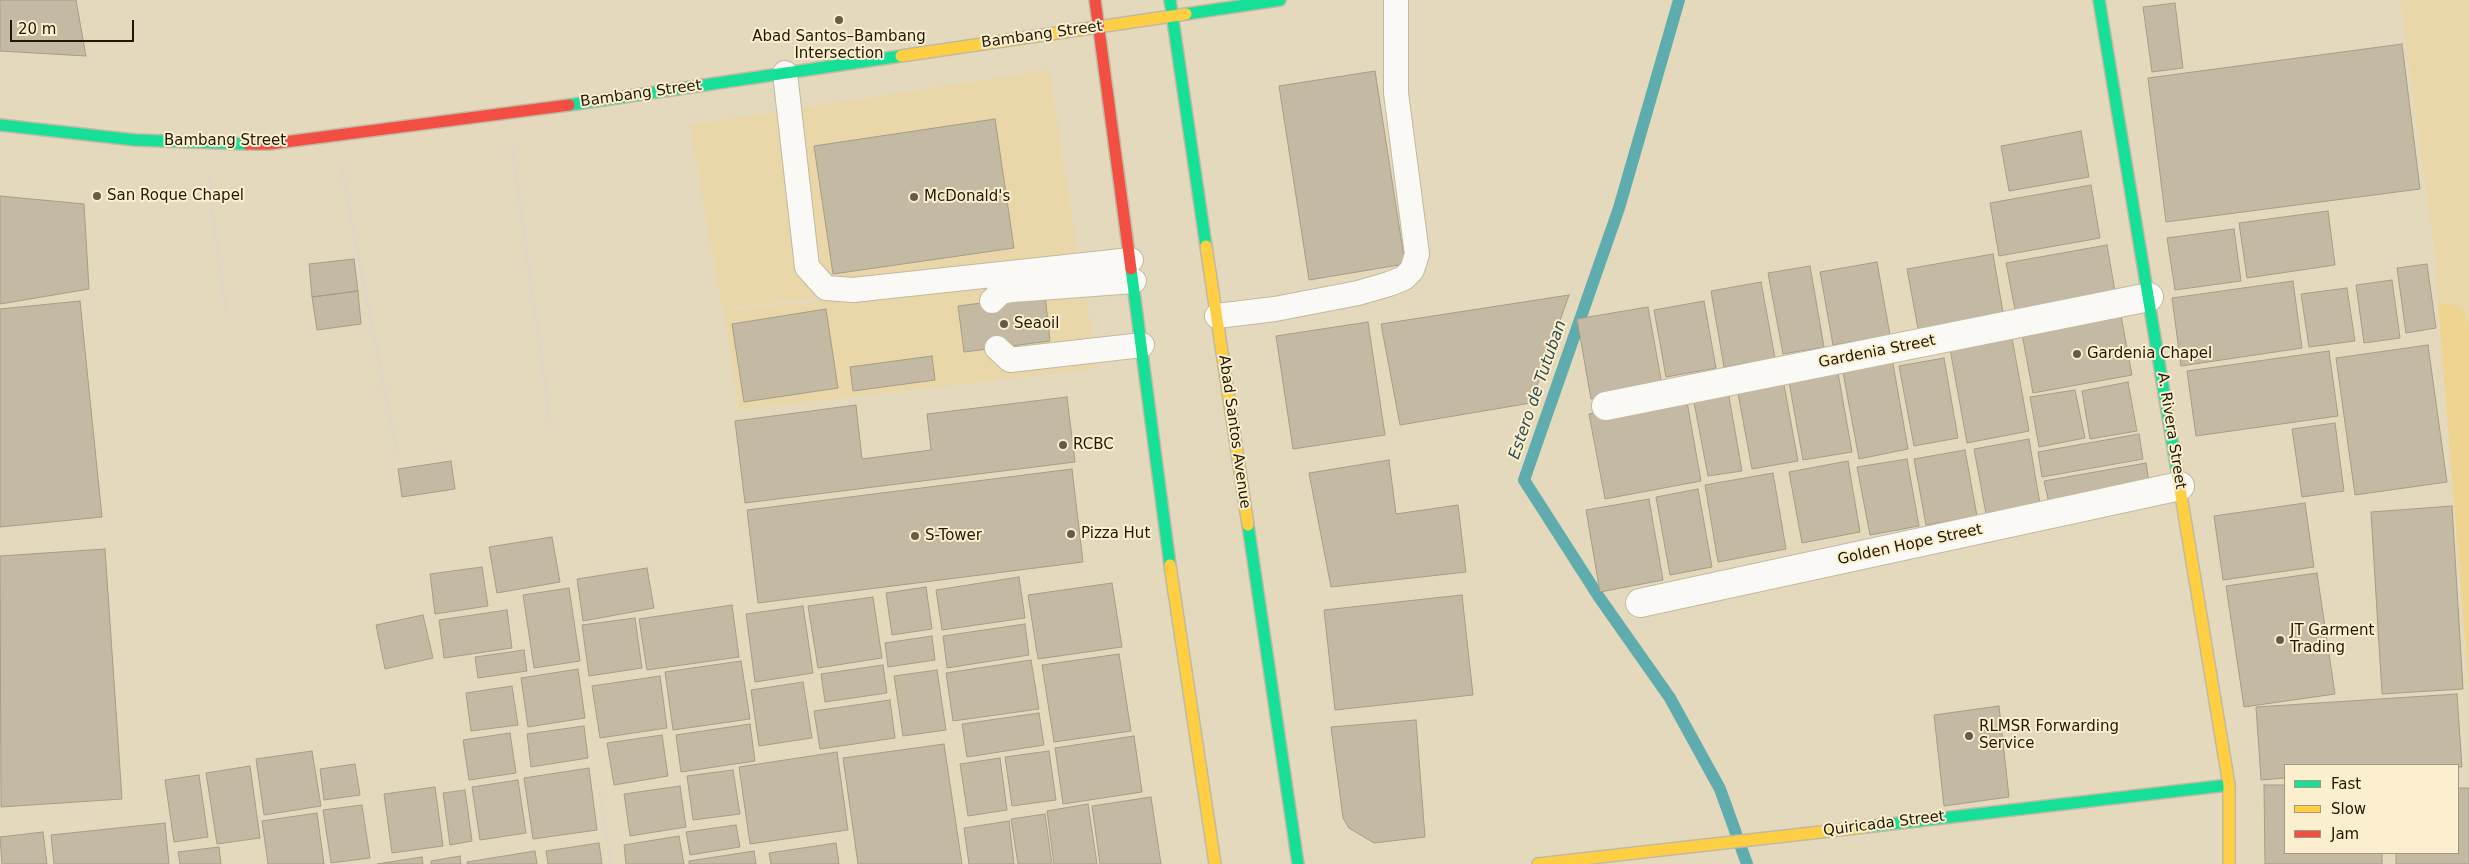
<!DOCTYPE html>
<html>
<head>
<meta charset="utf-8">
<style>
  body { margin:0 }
  #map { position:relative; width:2469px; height:864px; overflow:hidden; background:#e5d9bd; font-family:"DejaVu Sans",sans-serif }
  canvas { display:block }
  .legend { position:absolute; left:2284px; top:764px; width:175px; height:90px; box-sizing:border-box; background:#fcefcf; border:1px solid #a4997e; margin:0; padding:6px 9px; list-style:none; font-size:15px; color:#211905 }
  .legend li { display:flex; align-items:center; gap:10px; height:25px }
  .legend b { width:25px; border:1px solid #a4997e }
  .scale { position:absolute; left:10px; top:20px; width:124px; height:22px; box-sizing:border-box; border:2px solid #211905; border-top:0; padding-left:6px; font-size:15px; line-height:18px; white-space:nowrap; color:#211905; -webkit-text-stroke:4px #fcefcf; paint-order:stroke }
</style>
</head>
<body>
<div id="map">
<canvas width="2469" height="864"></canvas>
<ul class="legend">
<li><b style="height:6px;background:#16e098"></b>Fast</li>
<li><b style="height:6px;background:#ffcf43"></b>Slow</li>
<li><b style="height:6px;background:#f24e42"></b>Jam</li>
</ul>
<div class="scale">20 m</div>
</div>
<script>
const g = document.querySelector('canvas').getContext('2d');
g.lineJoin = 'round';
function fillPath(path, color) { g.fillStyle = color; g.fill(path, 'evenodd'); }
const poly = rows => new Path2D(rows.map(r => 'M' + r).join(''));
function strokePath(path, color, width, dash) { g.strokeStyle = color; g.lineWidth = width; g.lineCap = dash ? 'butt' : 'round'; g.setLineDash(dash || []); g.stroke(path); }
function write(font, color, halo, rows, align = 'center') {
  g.font = font + ' "DejaVu Sans",sans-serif'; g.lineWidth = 4; g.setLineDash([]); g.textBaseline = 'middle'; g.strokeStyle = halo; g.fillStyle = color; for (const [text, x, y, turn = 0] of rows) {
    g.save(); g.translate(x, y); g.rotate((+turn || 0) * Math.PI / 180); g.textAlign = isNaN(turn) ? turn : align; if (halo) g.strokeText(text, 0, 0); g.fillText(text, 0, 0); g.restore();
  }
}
fillPath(poly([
  [2400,0,2469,0,2469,689,2434,247],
  [1049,70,1081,275,852,294,722,309,690,125],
  [1082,279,1099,368,739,410,724,310]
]), '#ead7a9');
fillPath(poly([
  [2438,304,2456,305,2466,314,2469,330,2469,689]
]), '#efd491');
strokePath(poly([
  [1679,0,1619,208,1524,480,1599,597,1670,698,1720,789,1747,864]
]), '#5facae', 12);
const building = poly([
  [0,0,76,0,86,56,0,51,0,0],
  [2175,3,2183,68,2152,72,2143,7,2175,3],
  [2402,44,2420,189,2166,222,2148,78,2402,44],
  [1375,71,1405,264,1309,280,1279,86,1375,71],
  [995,119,1014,248,833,274,814,146,995,119],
  [2081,131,2089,177,2009,191,2001,146,2081,131],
  [2091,185,2100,238,1999,256,1990,203,2091,185],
  [0,196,84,204,89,289,0,304,0,196],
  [2328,211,2335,265,2247,278,2239,223,2328,211],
  [2234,229,2241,281,2175,290,2167,238,2234,229],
  [2107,245,2116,297,2016,315,2006,263,2107,245],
  [1993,254,2004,318,1919,334,1907,269,1993,254],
  [354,259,358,291,312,297,309,264,354,259],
  [1877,262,1890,335,1833,345,1820,272,1877,262],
  [2427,264,2436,328,2406,333,2397,268,2427,264],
  [1810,266,1824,347,1783,354,1768,273,1810,266],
  [2392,280,2400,338,2364,343,2356,285,2392,280],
  [2293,281,2302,348,2181,366,2172,298,2293,281],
  [1761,282,1775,358,1724,367,1711,291,1761,282],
  [2347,288,2355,341,2309,347,2301,294,2347,288],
  [358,291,361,324,317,330,312,297,358,291],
  [1045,295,1050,341,964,352,958,306,1045,295],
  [1569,295,1531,403,1400,425,1381,324,1569,295],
  [80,301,102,517,0,527,0,309,80,301],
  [1704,301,1716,368,1666,377,1654,310,1704,301],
  [1648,307,1662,385,1591,399,1577,319,1648,307],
  [826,309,838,388,744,402,732,324,826,309],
  [2121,316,2132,375,2033,393,2022,334,2121,316],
  [1368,322,1385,435,1293,449,1276,336,1368,322],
  [2012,338,2029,431,1967,443,1950,349,2012,338],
  [2428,345,2447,482,2355,495,2336,358,2428,345],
  [2329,351,2338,416,2196,436,2187,371,2329,351],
  [932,356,935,380,853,391,850,367,932,356],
  [1892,358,1908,449,1859,459,1842,367,1892,358],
  [1944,358,1958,438,1914,446,1899,366,1944,358],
  [1838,373,1852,452,1803,460,1789,382,1838,373],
  [1783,379,1798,461,1752,469,1737,388,1783,379],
  [2128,382,2137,431,2090,439,2082,391,2128,382],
  [2075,390,2085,438,2039,447,2030,397,2075,390],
  [1728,391,1742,471,1708,476,1693,397,1728,391],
  [1686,396,1701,481,1605,499,1589,414,1686,396],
  [1067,397,1075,462,745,503,735,421,856,405,862,459,931,450,927,414,1067,397],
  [2335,423,2344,491,2302,497,2292,429,2335,423],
  [2139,434,2143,459,2042,477,2038,452,2139,434],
  [2029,439,2040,504,1986,514,1974,449,2029,439],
  [1965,450,1977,516,1926,525,1914,459,1965,450],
  [1907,459,1919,526,1870,535,1857,467,1907,459],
  [1389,460,1396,514,1458,505,1466,572,1331,587,1309,473,1389,460],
  [451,461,455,489,402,497,398,469,451,461],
  [1848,461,1860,532,1802,543,1789,472,1848,461],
  [2146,463,2150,489,2050,508,2044,481,2146,463],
  [1072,469,1083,562,758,603,747,510,1072,469],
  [1773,473,1786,549,1718,562,1705,485,1773,473],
  [1698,489,1712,567,1670,575,1656,497,1698,489],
  [1649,499,1663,580,1600,592,1586,510,1649,499],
  [2305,503,2314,567,2223,580,2214,516,2305,503],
  [2452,506,2463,689,2382,694,2371,512,2452,506],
  [552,537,560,582,497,593,489,547,552,537],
  [105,549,122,799,1,807,0,556,105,549],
  [482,567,488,606,435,614,430,574,482,567],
  [647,568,654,608,583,621,577,579,647,568],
  [2317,573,2335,694,2244,707,2226,586,2317,573],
  [1019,577,1025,618,942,630,936,590,1019,577],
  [1112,583,1122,647,1038,659,1028,595,1112,583],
  [926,587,932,629,892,635,886,593,926,587],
  [569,588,580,661,534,668,523,595,569,588],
  [1462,595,1473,695,1335,710,1324,610,1462,595],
  [873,597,882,658,818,668,808,606,873,597],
  [732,605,739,657,647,670,639,619,732,605],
  [803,606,813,673,755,682,746,614,803,606],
  [507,610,512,648,444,658,439,620,507,610],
  [423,615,433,658,385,669,376,625,423,615],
  [635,618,642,668,589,676,582,625,635,618],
  [1025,624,1029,655,947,668,943,636,1025,624],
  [932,636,935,660,888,667,885,643,932,636],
  [524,650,527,671,478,678,475,657,524,650],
  [1119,654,1131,731,1054,742,1042,665,1119,654],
  [1031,660,1039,709,953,721,946,673,1031,660],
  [741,661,750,719,673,730,665,672,741,661],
  [883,665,887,693,825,702,821,674,883,665],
  [578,669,585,718,528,727,521,678,578,669],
  [937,670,946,730,903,736,894,676,937,670],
  [660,676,667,728,600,738,592,686,660,676],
  [803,682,812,738,759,746,751,690,803,682],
  [512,686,518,725,471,731,466,693,512,686],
  [2457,694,2462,767,2458,767,2458,765,2285,765,2285,778,2261,780,2256,707,2457,694],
  [890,700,895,738,820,749,814,711,890,700],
  [1999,706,2009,797,1944,806,1934,715,1999,706],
  [1039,713,1044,745,967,757,962,724,1039,713],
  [1416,720,1425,837,1374,843,1349,828,1343,818,1331,727,1416,720],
  [750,724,755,761,681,772,676,735,750,724],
  [584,726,588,758,531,767,527,734,584,726],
  [510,733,516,773,469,780,463,740,510,733],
  [662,735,668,776,614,785,607,743,662,735],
  [1134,736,1142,792,1063,804,1055,748,1134,736],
  [944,744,962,864,858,864,843,758,944,744],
  [312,751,321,806,264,815,256,759,312,751],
  [1049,751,1056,800,1012,806,1005,757,1049,751],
  [837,752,848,830,750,844,739,767,837,752],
  [1000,758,1007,810,968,816,960,764,1000,758],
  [355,764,360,795,324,800,320,769,355,764],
  [250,766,260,838,217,844,206,773,250,766],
  [589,768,597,830,533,839,524,778,589,768],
  [733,770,740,814,693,820,687,776,733,770],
  [199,775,208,837,174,842,165,780,199,775],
  [518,780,526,833,480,840,472,787,518,780],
  [2264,785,2285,785,2285,853,2382,853,2382,864,2265,864,2264,785],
  [680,786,686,827,630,836,624,794,680,786],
  [435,787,443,846,392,853,384,794,435,787],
  [2458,788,2469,788,2469,864,2396,864,2396,853,2458,853,2458,788],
  [465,790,472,841,450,845,443,793,465,790],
  [1151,797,1161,864,1100,864,1092,806,1151,797],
  [1088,804,1097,864,1054,864,1047,811,1088,804],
  [362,805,370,858,331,863,323,810,362,805],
  [317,813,324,864,268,864,262,821,317,813],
  [1045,814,1052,864,1018,864,1011,819,1045,814],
  [1009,821,1014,864,969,864,964,828,1009,821],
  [165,823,169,864,54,864,51,835,165,823],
  [736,825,740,847,690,855,686,832,736,825],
  [43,832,47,864,2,864,0,837,43,832],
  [679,836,684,864,626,864,624,845,679,836],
  [599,843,602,864,548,864,546,851,599,843],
  [836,843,839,864,771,864,769,853,836,843],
  [219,847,221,864,180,864,178,852,219,847],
  [535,851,537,864,467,864,467,862,535,851],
  [754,851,756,864,689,864,689,861,754,851],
  [460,856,461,864,431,864,431,861,460,856],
  [422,857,423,864,377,864,422,857]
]);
fillPath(building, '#c4baa4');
strokePath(building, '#a69c87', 1);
const lane = poly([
  [785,73,807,267,826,288,853,290,1131,260],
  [992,301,1001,292,1012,290,1134,281],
  [1217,316,1275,309,1358,293,1389,284,1404,278,1412,270,1417,254,1396,93,1396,0],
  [997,348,1010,360,1142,345]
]);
const street = poly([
  [1606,406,2149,297],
  [1640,603,2180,486]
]);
const fast = poly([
  [1170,0,1206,246],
  [2099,0,2178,477],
  [1186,14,1280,0],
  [569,105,901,56],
  [0,125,135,140,248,144],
  [1131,269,1170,565],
  [1248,525,1298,864],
  [1865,827,2229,785]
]);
const slow = poly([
  [901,56,1186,14],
  [1206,246,1248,525],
  [2178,477,2229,785,2229,864],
  [1170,565,1215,864],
  [1538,864,1865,827]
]);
const jam = poly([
  [1095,0,1131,269],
  [248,144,269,144,569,105]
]);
strokePath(lane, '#c2b9a3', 26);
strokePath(street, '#c2b9a3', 30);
strokePath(fast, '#c2b9a3', 14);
strokePath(slow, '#c2b9a3', 14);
strokePath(jam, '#c2b9a3', 14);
strokePath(poly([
  [512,148,550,420],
  [342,170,397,454],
  [208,179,226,312],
  [600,793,611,864]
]), '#dad6cd', 3, [4, 4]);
strokePath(lane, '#fbf9f5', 24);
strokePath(street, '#fbf9f5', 28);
strokePath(fast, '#16e098', 11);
strokePath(slow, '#ffcf43', 11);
strokePath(jam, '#f24e42', 11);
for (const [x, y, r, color] of [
  [839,20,5,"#665c45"],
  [97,196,5,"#665c45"],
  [914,197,5,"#665c45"],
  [1004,324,5,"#665c45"],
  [2077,354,5,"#665c45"],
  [1063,445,5,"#665c45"],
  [1071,534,5,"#665c45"],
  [915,536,5,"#665c45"],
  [2280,640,5,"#665c45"],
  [1969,736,5,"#665c45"]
]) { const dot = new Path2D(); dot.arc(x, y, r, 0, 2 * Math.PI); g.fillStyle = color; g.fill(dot); strokePath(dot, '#fcefcf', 2); }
write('15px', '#211905', '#fcefcf', [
  ["Bambang Street",1042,35,-8],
  ["Bambang Street",641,94,-8],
  ["Bambang Street",225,141],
  ["Gardenia Street",1877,352,-11],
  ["A. Rivera Street",2171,431,81],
  ["Abad Santos Avenue",1234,432,82],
  ["Golden Hope Street",1910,545,-12],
  ["Quiricada Street",1884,824,-7]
]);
write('15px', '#211905', '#fcefcf', [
  ["Abad Santos–Bambang",839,37,"center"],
  ["Intersection",839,54,"center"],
  ["San Roque Chapel",107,196],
  ["McDonald's",924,197],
  ["Seaoil",1014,324],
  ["Gardenia Chapel",2087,354],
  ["RCBC",1073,445],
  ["Pizza Hut",1081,534],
  ["S-Tower",925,536],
  ["JT Garment",2290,631],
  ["Trading",2290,648],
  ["RLMSR Forwarding",1979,727],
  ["Service",1979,744]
], 'left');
write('italic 16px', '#2d4d52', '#fcefcf', [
  ["Estero de Tutuban",1538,390,-71]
]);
</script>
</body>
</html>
